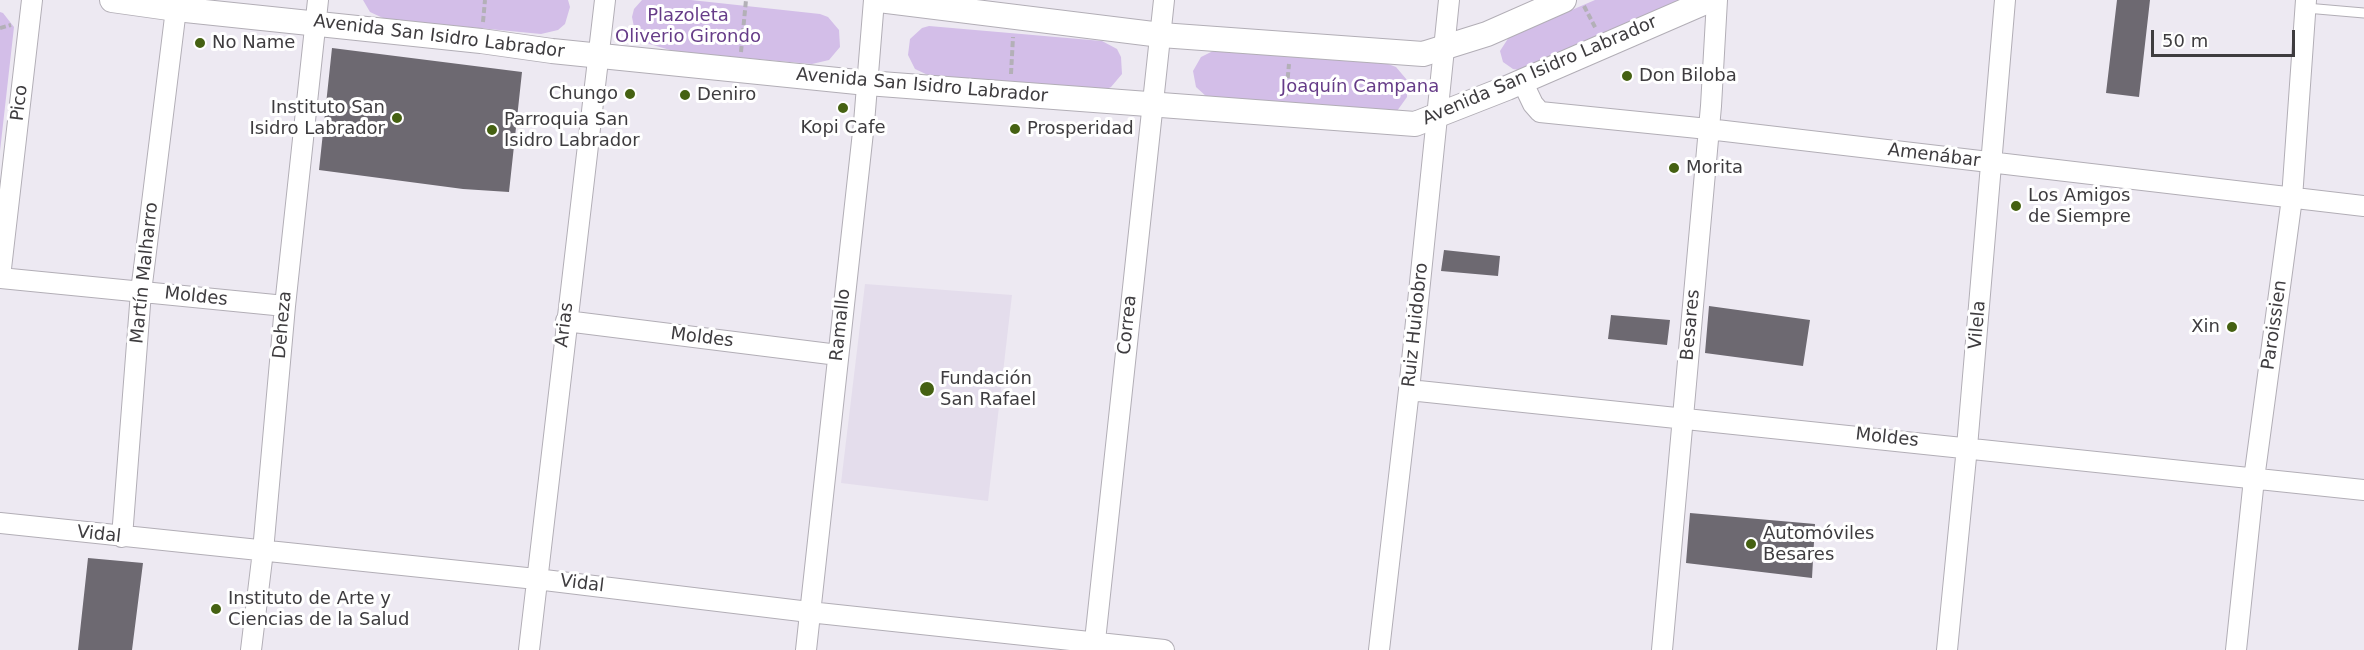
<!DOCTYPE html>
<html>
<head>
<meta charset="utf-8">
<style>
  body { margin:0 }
  #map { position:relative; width:2364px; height:650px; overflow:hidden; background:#ede9f2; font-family:"DejaVu Sans",sans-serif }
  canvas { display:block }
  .scale { position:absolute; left:2151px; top:30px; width:144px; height:27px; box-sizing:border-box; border:3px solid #3e3c3f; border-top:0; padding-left:8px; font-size:18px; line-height:21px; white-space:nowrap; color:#3e3c3f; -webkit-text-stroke:4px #fff; paint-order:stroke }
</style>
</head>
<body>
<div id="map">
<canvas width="2364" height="650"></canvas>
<div class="scale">50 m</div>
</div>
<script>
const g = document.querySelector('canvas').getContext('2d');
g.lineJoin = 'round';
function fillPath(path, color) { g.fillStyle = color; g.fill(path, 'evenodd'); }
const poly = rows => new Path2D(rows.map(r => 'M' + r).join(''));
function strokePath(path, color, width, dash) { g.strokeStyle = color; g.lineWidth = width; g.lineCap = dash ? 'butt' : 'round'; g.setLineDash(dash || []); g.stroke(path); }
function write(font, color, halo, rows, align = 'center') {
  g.font = font + ' "DejaVu Sans",sans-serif'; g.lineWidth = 6; g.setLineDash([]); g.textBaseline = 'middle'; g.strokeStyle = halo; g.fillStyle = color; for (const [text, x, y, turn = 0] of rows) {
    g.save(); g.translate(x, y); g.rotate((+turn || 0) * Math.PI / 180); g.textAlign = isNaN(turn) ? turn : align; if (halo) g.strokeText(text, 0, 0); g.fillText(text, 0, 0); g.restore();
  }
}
fillPath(poly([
  [865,284,1012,295,988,501,841,483]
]), '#e4ddec');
fillPath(poly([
  [363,0,568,0,570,7,565,24,558,30,541,34,385,19,370,12],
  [642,0,691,0,820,14,828,17,839,30,840,47,829,60,812,64,677,52,646,43,635,32,632,17,634,9],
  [1595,0,1680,0,1519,70,1513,69,1503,62,1500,51,1509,37],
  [0,12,3,13,14,27,0,151],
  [929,26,1102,41,1117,49,1121,57,1122,74,1111,87,1103,91,930,76,915,69,908,55,910,39,922,28],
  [1215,50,1388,64,1396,67,1407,80,1407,97,1397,111,1208,98,1196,87,1193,71,1201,57]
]), '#d3bee8');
fillPath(poly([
  [2117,0,2150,0,2139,97,2106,93],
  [332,48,522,72,509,192,463,189,319,170],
  [1444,250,1500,256,1498,276,1441,271],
  [1709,306,1810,320,1803,366,1705,353],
  [1611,315,1670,320,1667,345,1608,339],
  [1690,513,1815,524,1812,578,1686,563],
  [88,558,143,563,132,650,78,650]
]), '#6d6971');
const service = poly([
  [2306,8,2364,13]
]);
const minor = poly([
  [1522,81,1533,104,1540,112,1708,129,2364,206],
  [0,277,32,0],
  [0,278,285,306],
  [566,321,838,355],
  [1409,390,2364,490],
  [0,523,536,579,809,612,1164,650],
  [122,537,141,292,176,9],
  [251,650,263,551,285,306,318,0],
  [529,650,605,0],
  [806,650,864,123,874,0],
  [1094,650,1164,0],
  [1379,650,1409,390,1449,0],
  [1662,650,1711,106,1717,0],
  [1947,650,1967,447,2005,0],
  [2236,650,2254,479,2292,198,2306,0]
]);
const tertiary = poly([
  [112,0,176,9,481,41,552,51,867,83,1415,124,1507,88,1710,0],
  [879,0,1161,35,1423,54,1487,34,1564,0]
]);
strokePath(service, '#b2aeb6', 11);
strokePath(minor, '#b2aeb6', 22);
strokePath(tertiary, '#b2aeb6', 26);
strokePath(poly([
  [1584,6,1596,29],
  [483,22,485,0],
  [0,28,11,25],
  [741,52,746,0],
  [1011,74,1013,37],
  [1286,96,1289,64]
]), '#b3b0b7', 4, [6, 3]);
strokePath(service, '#fff', 9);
strokePath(minor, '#fff', 20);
strokePath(tertiary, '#fff', 24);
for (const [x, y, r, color] of [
  [200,43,6,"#456112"],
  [1627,76,6,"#456112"],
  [630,94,6,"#456112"],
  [685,95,6,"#456112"],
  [843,108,6,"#456112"],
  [397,118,6,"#456112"],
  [1015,129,6,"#456112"],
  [492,130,6,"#456112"],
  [1674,168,6,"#456112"],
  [2016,206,6,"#456112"],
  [2232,327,6,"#456112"],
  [927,389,8,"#456112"],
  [1751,544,6,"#456112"],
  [216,609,6,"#456112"]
]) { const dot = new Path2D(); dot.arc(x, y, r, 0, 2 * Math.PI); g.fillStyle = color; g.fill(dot); strokePath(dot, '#fff', 2); }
write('18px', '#663c88', '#fff', [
  ["Plazoleta",688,16],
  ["Oliverio Girondo",688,37],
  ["Joaquín Campana",1360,87]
]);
write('18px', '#3e3c3f', '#fff', [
  ["Avenida San Isidro Labrador",439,37,7],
  ["Avenida San Isidro Labrador",1540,71,-23],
  ["Avenida San Isidro Labrador",922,86,5],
  ["Pico",20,103,-83],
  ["Amenábar",1934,156,7],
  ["Martín Malharro",145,273,-84],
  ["Moldes",196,297,6],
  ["Deheza",283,325,-85],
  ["Arias",565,325,-83],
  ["Ramallo",841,325,-84],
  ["Correa",1128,325,-84],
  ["Ruiz Huidobro",1416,325,-84],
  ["Besares",1691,325,-85],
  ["Vilela",1978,325,-85],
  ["Paroissien",2275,325,-82],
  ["Moldes",702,338,7],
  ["Moldes",1887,438,6],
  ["Vidal",99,535,6],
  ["Vidal",582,584,7]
]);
write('18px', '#3e3c3f', '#fff', [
  ["No Name",212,43],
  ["Don Biloba",1639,76],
  ["Chungo",618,94,"right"],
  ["Deniro",697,95],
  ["Instituto San",385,108,"right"],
  ["Isidro Labrador",385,129,"right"],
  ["Parroquia San",504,120],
  ["Isidro Labrador",504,141],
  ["Kopi Cafe",843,128,"center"],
  ["Prosperidad",1027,129],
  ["Morita",1686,168],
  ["Los Amigos",2028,196],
  ["de Siempre",2028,217],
  ["Xin",2220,327,"right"],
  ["Fundación",940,379],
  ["San Rafael",940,400],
  ["Automóviles",1763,534],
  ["Besares",1763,555],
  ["Instituto de Arte y",228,599],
  ["Ciencias de la Salud",228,620]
], 'left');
</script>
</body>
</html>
